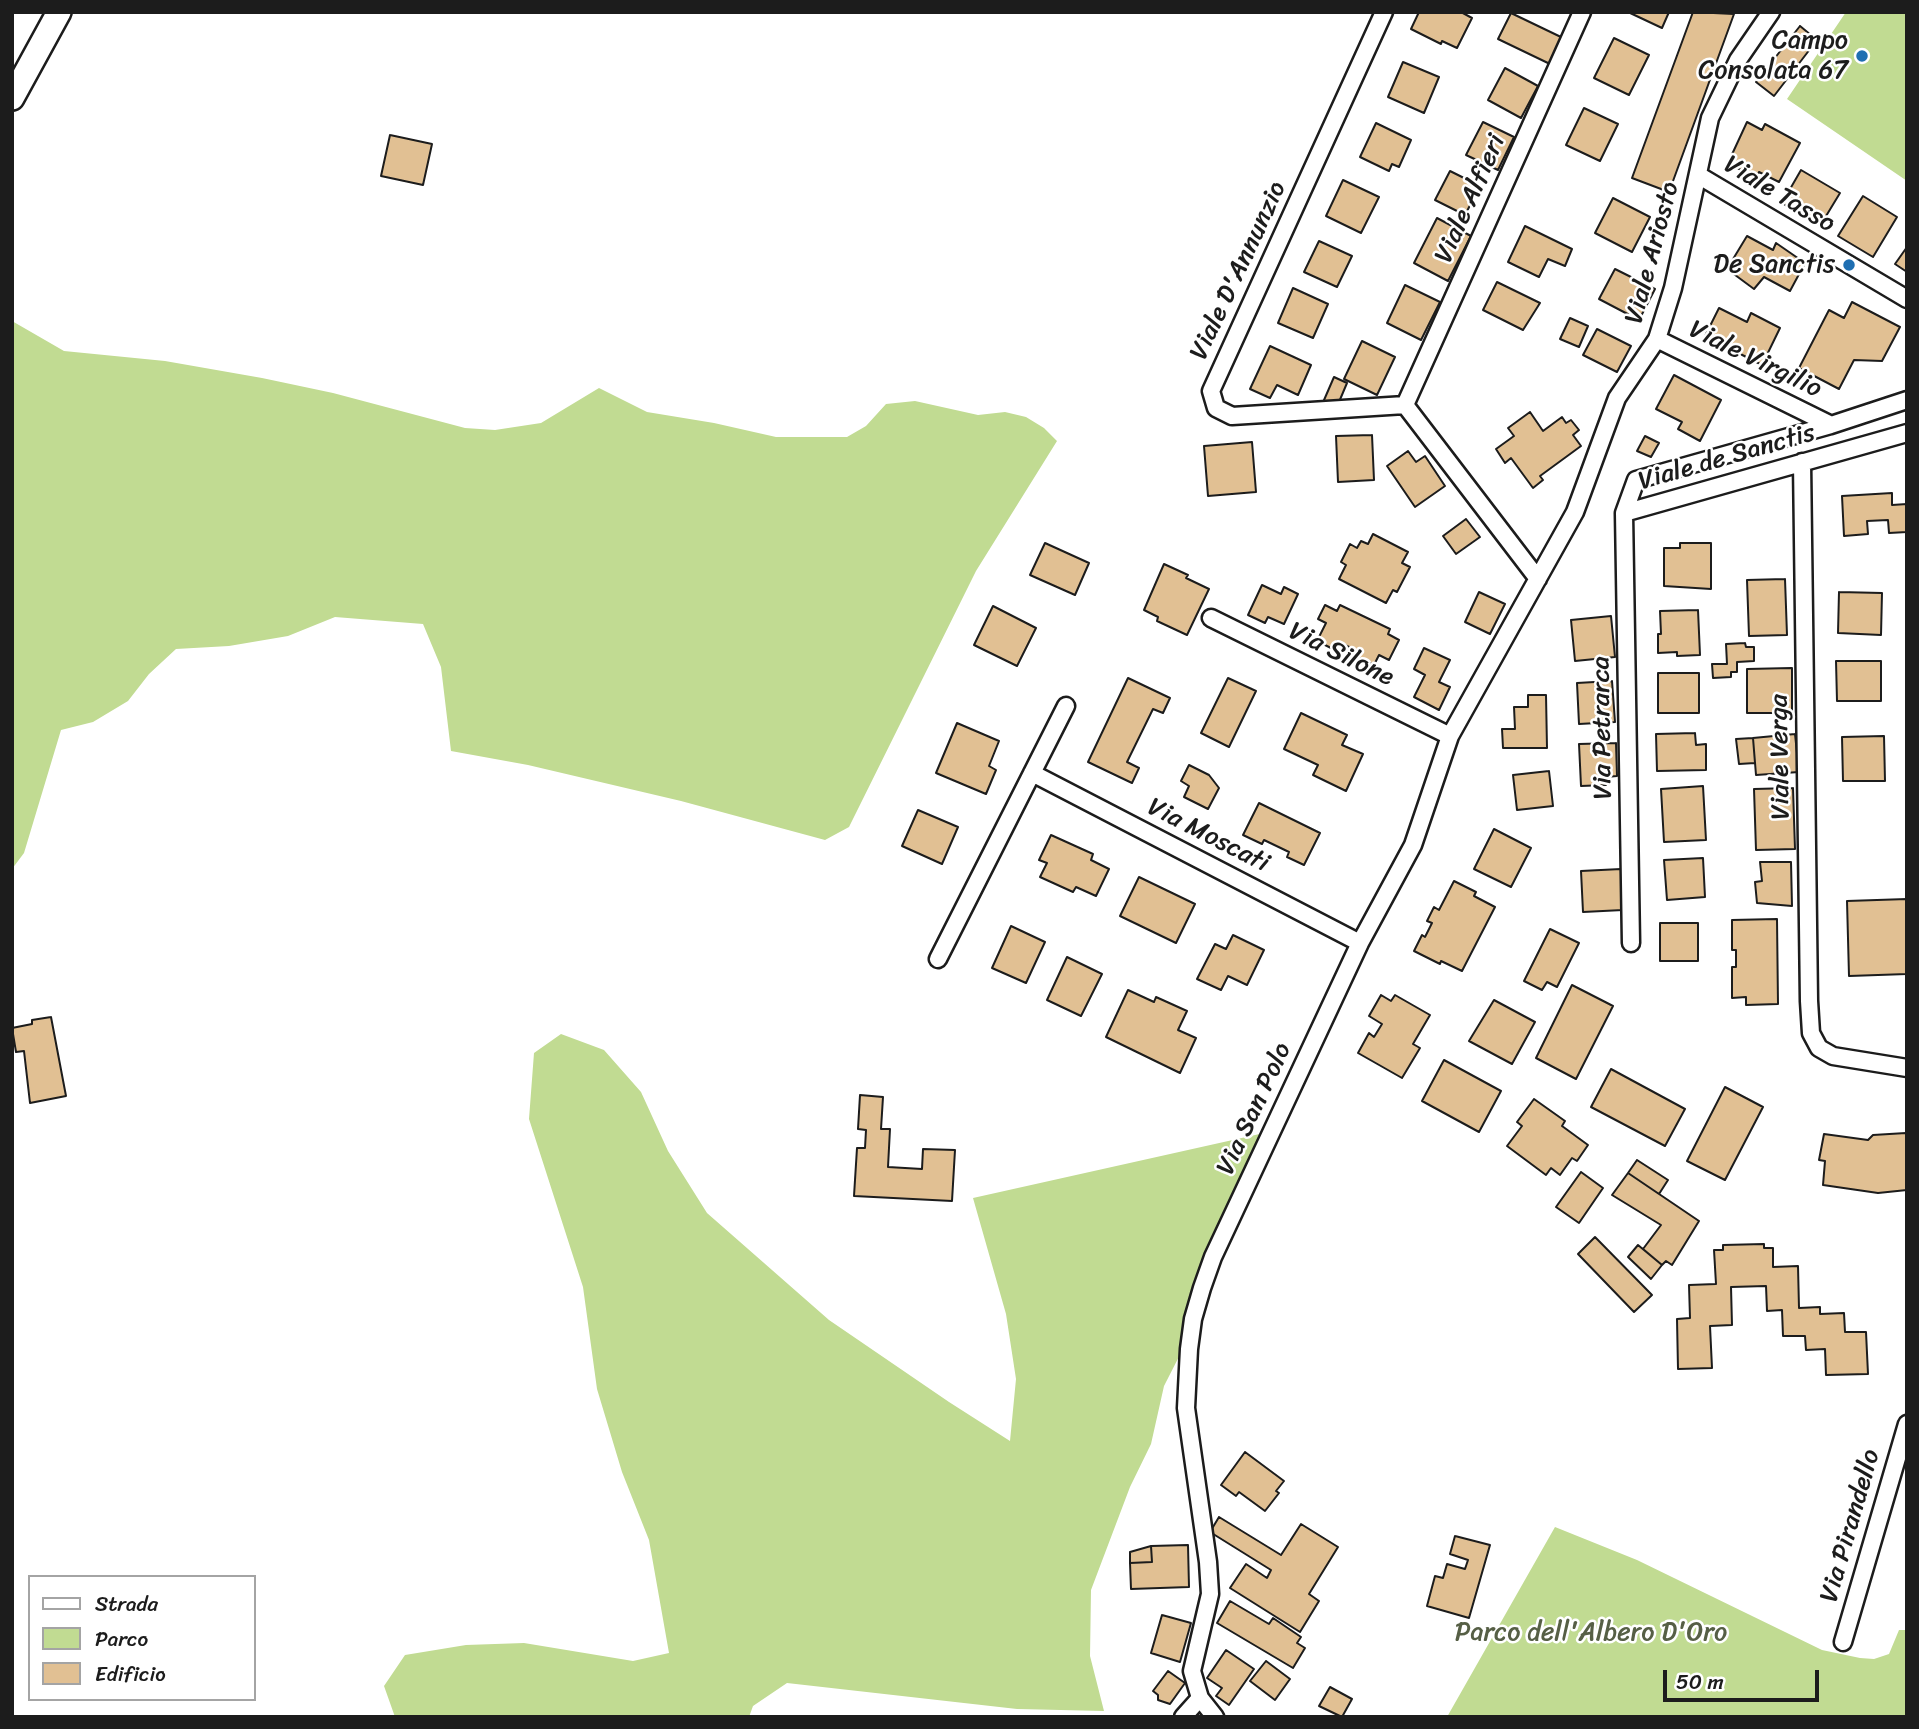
<!DOCTYPE html>
<html>
<head>
<meta charset="utf-8">
<style>
  body { margin:0 }
  #map { position:relative; width:1919px; height:1729px; overflow:hidden; background:#fff; font-family:Sriracha,sans-serif }
  canvas { display:block }
  .frame { position:absolute; inset:0; border:14px solid #1c1c1c; pointer-events:none }
  .legend { position:absolute; left:28px; top:1575px; width:228px; height:126px; box-sizing:border-box; background:#fff; border:2px solid #a4a4a4; margin:0; padding:9px 12px; list-style:none; font-size:21px; color:#1c1c1c }
  .legend li { display:flex; align-items:center; gap:14px; height:35px }
  .legend b { width:35px; border:2px solid #a4a4a4 }
  .scale { position:absolute; left:1663px; top:1670px; width:156px; height:32px; box-sizing:border-box; border:4px solid #1c1c1c; border-top:0; padding-left:9px; font-size:21px; line-height:24px; white-space:nowrap; color:#1c1c1c; -webkit-text-stroke:5px #fff; paint-order:stroke }
</style>
</head>
<body>
<div id="map">
<canvas width="1919" height="1729"></canvas>
<div class="frame"></div>
<ul class="legend">
<li><b style="height:9px;background:#fff"></b>Strada</li>
<li><b style="height:19px;background:#c1db92"></b>Parco</li>
<li><b style="height:19px;background:#e1c093"></b>Edificio</li>
</ul>
<div class="scale">50 m</div>
</div>
<script>
const g = document.querySelector('canvas').getContext('2d');
g.lineJoin = 'round';
function fillPath(path, color) { g.fillStyle = color; g.fill(path, 'evenodd'); }
const poly = rows => new Path2D(rows.map(r => 'M' + r).join(''));
function strokePath(path, color, width, dash) { g.strokeStyle = color; g.lineWidth = width; g.lineCap = dash ? 'butt' : 'round'; g.setLineDash(dash || []); g.stroke(path); }
function write(font, color, halo, rows, align = 'center') {
  g.font = font + ' Sriracha,sans-serif'; g.lineWidth = 5; g.setLineDash([]); g.textBaseline = 'middle'; g.strokeStyle = halo; g.fillStyle = color; for (const [text, x, y, turn = 0] of rows) {
    g.save(); g.translate(x, y); g.rotate((+turn || 0) * Math.PI / 180); g.textAlign = isNaN(turn) ? turn : align; if (halo) g.strokeText(text, 0, 0); g.fillText(text, 0, 0); g.restore();
  }
}
fillPath(poly([
  [1846,12,1907,12,1907,181,1787,99],
  [12,321,64,351,165,361,262,378,333,393,465,428,495,430,541,423,599,388,647,412,714,423,776,437,847,437,866,426,886,404,915,401,978,415,1005,412,1026,417,1044,428,1057,441,976,571,849,827,825,840,681,801,528,765,451,751,441,667,423,624,335,617,288,636,229,646,176,649,149,674,128,701,93,722,61,730,24,853,12,869],
  [561,1034,604,1050,641,1092,668,1151,707,1213,829,1320,949,1402,1010,1441,1016,1379,1006,1314,973,1198,1273,1131,1189,1337,1164,1386,1151,1444,1130,1487,1091,1590,1090,1656,1104,1711,1017,1709,787,1683,753,1706,749,1717,395,1717,384,1686,405,1655,466,1645,524,1643,633,1661,669,1653,649,1540,622,1472,597,1389,583,1287,529,1119,534,1053],
  [1555,1527,1637,1560,1822,1650,1860,1658,1874,1659,1889,1654,1899,1630,1907,1630,1907,1717,1447,1717]
]), '#c1db92');
const building = poly([
  [1419,12,1461,12,1472,18,1457,48,1442,41,1441,44,1411,29,1419,12],
  [1628,12,1669,12,1662,28,1628,12],
  [1693,12,1734,14,1669,192,1632,178,1693,12],
  [1511,13,1563,38,1550,64,1498,39,1511,13],
  [1800,26,1817,40,1774,96,1756,82,1800,26],
  [1614,38,1649,55,1629,95,1594,78,1614,38],
  [1403,62,1439,77,1424,113,1388,97,1403,62],
  [1505,68,1538,86,1521,118,1488,100,1505,68],
  [1584,108,1618,124,1600,161,1566,145,1584,108],
  [1483,122,1514,137,1498,170,1466,155,1483,122],
  [1747,122,1762,130,1765,124,1800,143,1779,182,1759,172,1756,178,1728,163,1747,122],
  [1376,123,1411,140,1399,167,1392,164,1389,171,1360,157,1376,123],
  [390,135,432,144,423,185,381,176,390,135],
  [1801,170,1840,193,1820,226,1782,203,1801,170],
  [1450,171,1480,186,1465,215,1435,200,1450,171],
  [1343,180,1379,197,1361,233,1326,216,1343,180],
  [1863,196,1897,217,1873,257,1838,236,1863,196],
  [1613,198,1650,217,1632,252,1595,233,1613,198],
  [1437,218,1471,236,1448,281,1414,263,1437,218],
  [1525,226,1572,249,1565,266,1548,259,1539,277,1508,262,1525,226],
  [1747,236,1773,250,1776,243,1805,263,1790,291,1764,277,1754,289,1727,269,1747,236],
  [1319,241,1352,256,1337,287,1304,272,1319,241],
  [1907,247,1907,272,1895,264,1907,247],
  [1615,269,1655,289,1639,320,1599,299,1615,269],
  [1497,282,1540,303,1523,330,1483,310,1497,282],
  [1405,285,1440,302,1421,340,1387,323,1405,285],
  [1293,288,1328,304,1313,338,1278,323,1293,288],
  [1852,302,1900,327,1882,361,1854,360,1839,389,1799,368,1829,310,1844,318,1852,302],
  [1719,308,1747,322,1751,313,1780,328,1762,365,1705,336,1719,308],
  [1570,318,1588,326,1579,347,1560,339,1570,318],
  [1597,329,1631,346,1617,372,1583,355,1597,329],
  [1362,341,1395,357,1377,395,1344,379,1362,341],
  [1270,346,1311,365,1298,395,1277,385,1270,398,1250,389,1270,346],
  [1674,375,1721,400,1700,441,1678,429,1682,422,1656,409,1674,375],
  [1334,377,1347,383,1339,402,1321,407,1334,377],
  [1530,412,1543,431,1562,417,1566,423,1571,420,1579,430,1573,435,1581,446,1540,476,1543,480,1533,488,1511,458,1505,463,1496,449,1514,436,1508,428,1530,412],
  [1372,435,1374,480,1338,482,1336,436,1372,435],
  [1645,436,1659,443,1651,457,1637,451,1645,436],
  [1252,442,1256,492,1208,496,1204,446,1252,442],
  [1408,451,1416,462,1425,456,1445,486,1415,507,1387,466,1408,451],
  [1892,493,1892,505,1907,504,1907,532,1889,533,1888,520,1867,521,1868,534,1844,536,1842,496,1892,493],
  [1466,519,1480,537,1456,554,1443,536,1466,519],
  [1373,534,1408,552,1402,563,1410,567,1397,592,1393,590,1386,603,1339,579,1346,565,1341,562,1350,544,1357,548,1361,541,1368,544,1373,534],
  [1045,543,1089,563,1075,595,1030,575,1045,543],
  [1680,543,1711,543,1711,589,1664,586,1664,548,1680,548,1680,543],
  [1164,564,1188,575,1186,578,1209,589,1187,635,1157,621,1158,617,1144,610,1164,564],
  [1785,579,1787,635,1749,636,1747,580,1785,579],
  [1262,585,1281,594,1284,587,1298,594,1284,624,1268,617,1265,623,1248,615,1262,585],
  [1479,592,1505,604,1490,634,1465,622,1479,592],
  [1839,592,1882,593,1881,635,1838,633,1839,592],
  [1325,605,1337,611,1340,605,1390,629,1388,634,1399,640,1389,660,1379,655,1374,665,1353,655,1355,650,1337,641,1333,649,1317,641,1326,623,1318,619,1325,605],
  [993,606,1036,628,1017,666,974,645,993,606],
  [1698,610,1700,655,1677,656,1677,652,1658,653,1658,634,1661,634,1660,611,1698,610],
  [1611,616,1615,657,1575,661,1571,620,1611,616],
  [1745,643,1746,647,1754,647,1754,661,1737,662,1737,672,1731,672,1731,677,1713,678,1712,664,1727,664,1726,644,1745,643],
  [1424,648,1450,660,1439,682,1450,687,1439,710,1414,697,1425,675,1414,669,1424,648],
  [1836,661,1881,661,1881,701,1837,701,1836,661],
  [1792,668,1792,713,1747,713,1747,669,1792,668],
  [1658,673,1699,673,1699,713,1658,713,1658,673],
  [1128,678,1170,698,1163,713,1153,709,1127,762,1139,768,1132,783,1088,762,1128,678],
  [1228,678,1256,691,1229,747,1201,733,1228,678],
  [1612,681,1615,722,1579,724,1577,683,1612,681],
  [1528,695,1546,695,1547,748,1503,748,1502,729,1515,729,1514,707,1528,707,1528,695],
  [1301,713,1347,735,1342,745,1363,754,1346,791,1313,775,1318,765,1284,749,1301,713],
  [957,723,999,741,989,766,996,770,986,794,936,773,957,723],
  [1695,733,1696,745,1706,744,1706,770,1657,771,1656,734,1695,733],
  [1795,734,1799,772,1756,775,1753,738,1795,734],
  [1884,736,1885,781,1843,781,1842,737,1884,736],
  [1753,738,1755,763,1739,764,1736,739,1753,738],
  [1616,743,1617,776,1606,777,1606,785,1581,786,1579,744,1616,743],
  [1189,765,1209,775,1219,788,1208,809,1184,797,1189,786,1181,781,1189,765],
  [1549,771,1553,806,1517,810,1513,775,1549,771],
  [1703,786,1706,840,1664,842,1661,789,1703,786],
  [1793,788,1795,849,1756,850,1754,789,1793,788],
  [1259,803,1320,833,1304,865,1287,857,1289,852,1264,840,1262,844,1243,835,1259,803],
  [918,810,958,827,942,864,902,846,918,810],
  [1494,829,1531,848,1511,887,1474,869,1494,829],
  [1051,835,1093,854,1091,860,1109,869,1096,896,1076,887,1073,892,1040,877,1047,863,1039,860,1051,835],
  [1703,858,1705,897,1667,900,1664,860,1703,858],
  [1760,862,1791,862,1792,906,1757,903,1755,882,1762,881,1760,862],
  [1621,869,1623,910,1583,912,1581,871,1621,869],
  [1139,877,1195,904,1176,943,1120,916,1139,877],
  [1454,881,1476,892,1474,896,1495,907,1462,971,1441,961,1440,964,1414,951,1422,935,1425,937,1432,923,1427,921,1434,907,1439,910,1454,881],
  [1907,899,1907,974,1849,976,1847,901,1907,899],
  [1777,919,1778,1004,1746,1005,1746,997,1732,998,1732,967,1736,967,1736,950,1732,950,1732,920,1777,919],
  [1660,923,1698,923,1698,961,1660,961,1660,923],
  [1011,926,1045,942,1026,983,992,968,1011,926],
  [1550,929,1579,943,1557,987,1547,982,1542,990,1524,981,1550,929],
  [1233,935,1264,950,1247,985,1228,976,1221,990,1197,979,1215,944,1226,949,1233,935],
  [1067,957,1102,974,1081,1016,1047,1000,1067,957],
  [1572,985,1613,1006,1576,1079,1536,1058,1572,985],
  [1128,990,1154,1002,1156,997,1187,1011,1178,1030,1196,1038,1180,1073,1106,1037,1128,990],
  [1381,995,1391,1001,1395,995,1430,1015,1413,1044,1420,1048,1402,1078,1358,1053,1369,1033,1374,1037,1382,1024,1369,1016,1381,995],
  [1494,1000,1535,1022,1512,1064,1469,1041,1494,1000],
  [51,1017,66,1096,30,1103,24,1051,16,1052,12,1028,32,1024,32,1020,51,1017],
  [1444,1060,1501,1091,1479,1132,1422,1101,1444,1060],
  [1611,1069,1685,1109,1665,1146,1591,1107,1611,1069],
  [1725,1087,1763,1107,1725,1180,1687,1161,1725,1087],
  [860,1095,883,1097,881,1129,890,1129,888,1167,922,1169,923,1149,955,1150,952,1201,854,1196,857,1148,865,1148,866,1130,858,1129,860,1095],
  [1534,1099,1565,1121,1562,1126,1588,1145,1577,1161,1572,1158,1560,1175,1551,1168,1546,1175,1507,1146,1522,1126,1517,1122,1534,1099],
  [1906,1133,1907,1190,1878,1193,1823,1185,1825,1161,1819,1160,1824,1134,1868,1140,1873,1135,1906,1133],
  [1637,1160,1668,1180,1659,1194,1628,1173,1637,1160],
  [1581,1172,1603,1188,1579,1223,1556,1207,1581,1172],
  [1628,1173,1699,1221,1672,1265,1666,1261,1662,1265,1643,1249,1661,1225,1612,1195,1628,1173],
  [1595,1237,1652,1295,1634,1312,1578,1254,1595,1237],
  [1764,1244,1764,1248,1773,1248,1773,1267,1798,1266,1799,1308,1820,1307,1820,1314,1844,1313,1845,1332,1866,1332,1868,1374,1826,1375,1825,1349,1806,1350,1805,1336,1783,1336,1782,1310,1767,1311,1766,1286,1731,1287,1732,1325,1710,1326,1712,1368,1678,1369,1677,1319,1690,1318,1689,1285,1716,1284,1714,1250,1723,1250,1723,1245,1764,1244],
  [1638,1245,1662,1265,1651,1279,1628,1257,1638,1245],
  [1245,1452,1284,1481,1276,1491,1279,1493,1265,1511,1239,1492,1236,1496,1221,1485,1245,1452],
  [1219,1517,1281,1555,1301,1524,1338,1547,1309,1594,1319,1601,1300,1632,1230,1588,1246,1564,1267,1578,1271,1570,1210,1532,1219,1517],
  [1455,1536,1490,1545,1469,1618,1427,1606,1435,1576,1443,1578,1447,1564,1465,1569,1468,1560,1450,1554,1455,1536],
  [1188,1545,1189,1587,1131,1589,1130,1563,1152,1562,1151,1546,1188,1545],
  [1151,1546,1152,1562,1130,1563,1130,1552,1151,1546],
  [1230,1601,1269,1624,1273,1618,1301,1637,1297,1643,1305,1648,1293,1668,1217,1623,1230,1601],
  [1162,1615,1191,1623,1180,1662,1151,1653,1162,1615],
  [1226,1650,1254,1669,1229,1705,1216,1696,1222,1688,1207,1678,1226,1650],
  [1266,1661,1290,1679,1275,1700,1250,1681,1266,1661],
  [1168,1671,1185,1683,1170,1704,1158,1700,1158,1695,1153,1691,1168,1671],
  [1330,1687,1352,1699,1342,1717,1319,1706,1330,1687]
]);
fillPath(building, '#e1c093');
strokePath(building, '#1c1c1c', 2);
const street = poly([
  [1384,12,1211,391,1216,408,1232,416,1405,405,1538,579],
  [1698,175,1907,299],
  [1657,339,1831,425],
  [1405,405,1582,12],
  [1802,462,1809,1001,1811,1033,1819,1048,1833,1056,1907,1068],
  [1624,513,1907,433],
  [1211,618,1450,736],
  [1032,773,1360,943],
  [1631,943,1624,513,1636,480,1831,425,1907,400],
  [938,959,1066,706],
  [1843,1642,1907,1424],
  [1183,1717,1200,1698],
  [1215,1717,1200,1698,1192,1671,1210,1594,1208,1562,1186,1408,1189,1349,1193,1319,1202,1288,1213,1257,1360,943,1413,845,1450,736,1575,512,1617,398,1657,339,1673,288,1710,118,1738,60,1771,12]
]);
const secondary = poly([
  [12,98,59,12]
]);
strokePath(street, '#1c1c1c', 21);
strokePath(secondary, '#1c1c1c', 28);
strokePath(street, '#fff', 16);
strokePath(secondary, '#fff', 23);
for (const [x, y, r, color] of [
  [1862,56,7,"#1f6fb2"],
  [1849,265,7,"#1f6fb2"]
]) { const dot = new Path2D(); dot.arc(x, y, r, 0, 2 * Math.PI); g.fillStyle = color; g.fill(dot); strokePath(dot, '#fff', 2.5); }
write('26px', '#1c1c1c', '#fff', [
  ["Campo",1848,41],
  ["Consolata 67",1848,71],
  ["De Sanctis",1835,265]
], 'right');
write('26px', '#1c1c1c', '#fff', [
  ["Viale Tasso",1779,195,31],
  ["Viale Alfieri",1471,199,-66],
  ["Viale Ariosto",1653,253,-75],
  ["Viale D'Annunzio",1239,271,-65],
  ["Viale Virgilio",1755,360,26],
  ["Viale de Sanctis",1727,458,-16],
  ["Via Silone",1341,655,26],
  ["Via Petrarca",1603,728,-91],
  ["Viale Verga",1781,757,-91],
  ["Via Moscati",1208,836,27],
  ["Via San Polo",1255,1109,-65],
  ["Via Pirandello",1851,1526,-74]
]);
write('26px', '#565f45', '#fff', [
  ["Parco dell'Albero D'Oro",1591,1633]
]);
</script>
</body>
</html>
